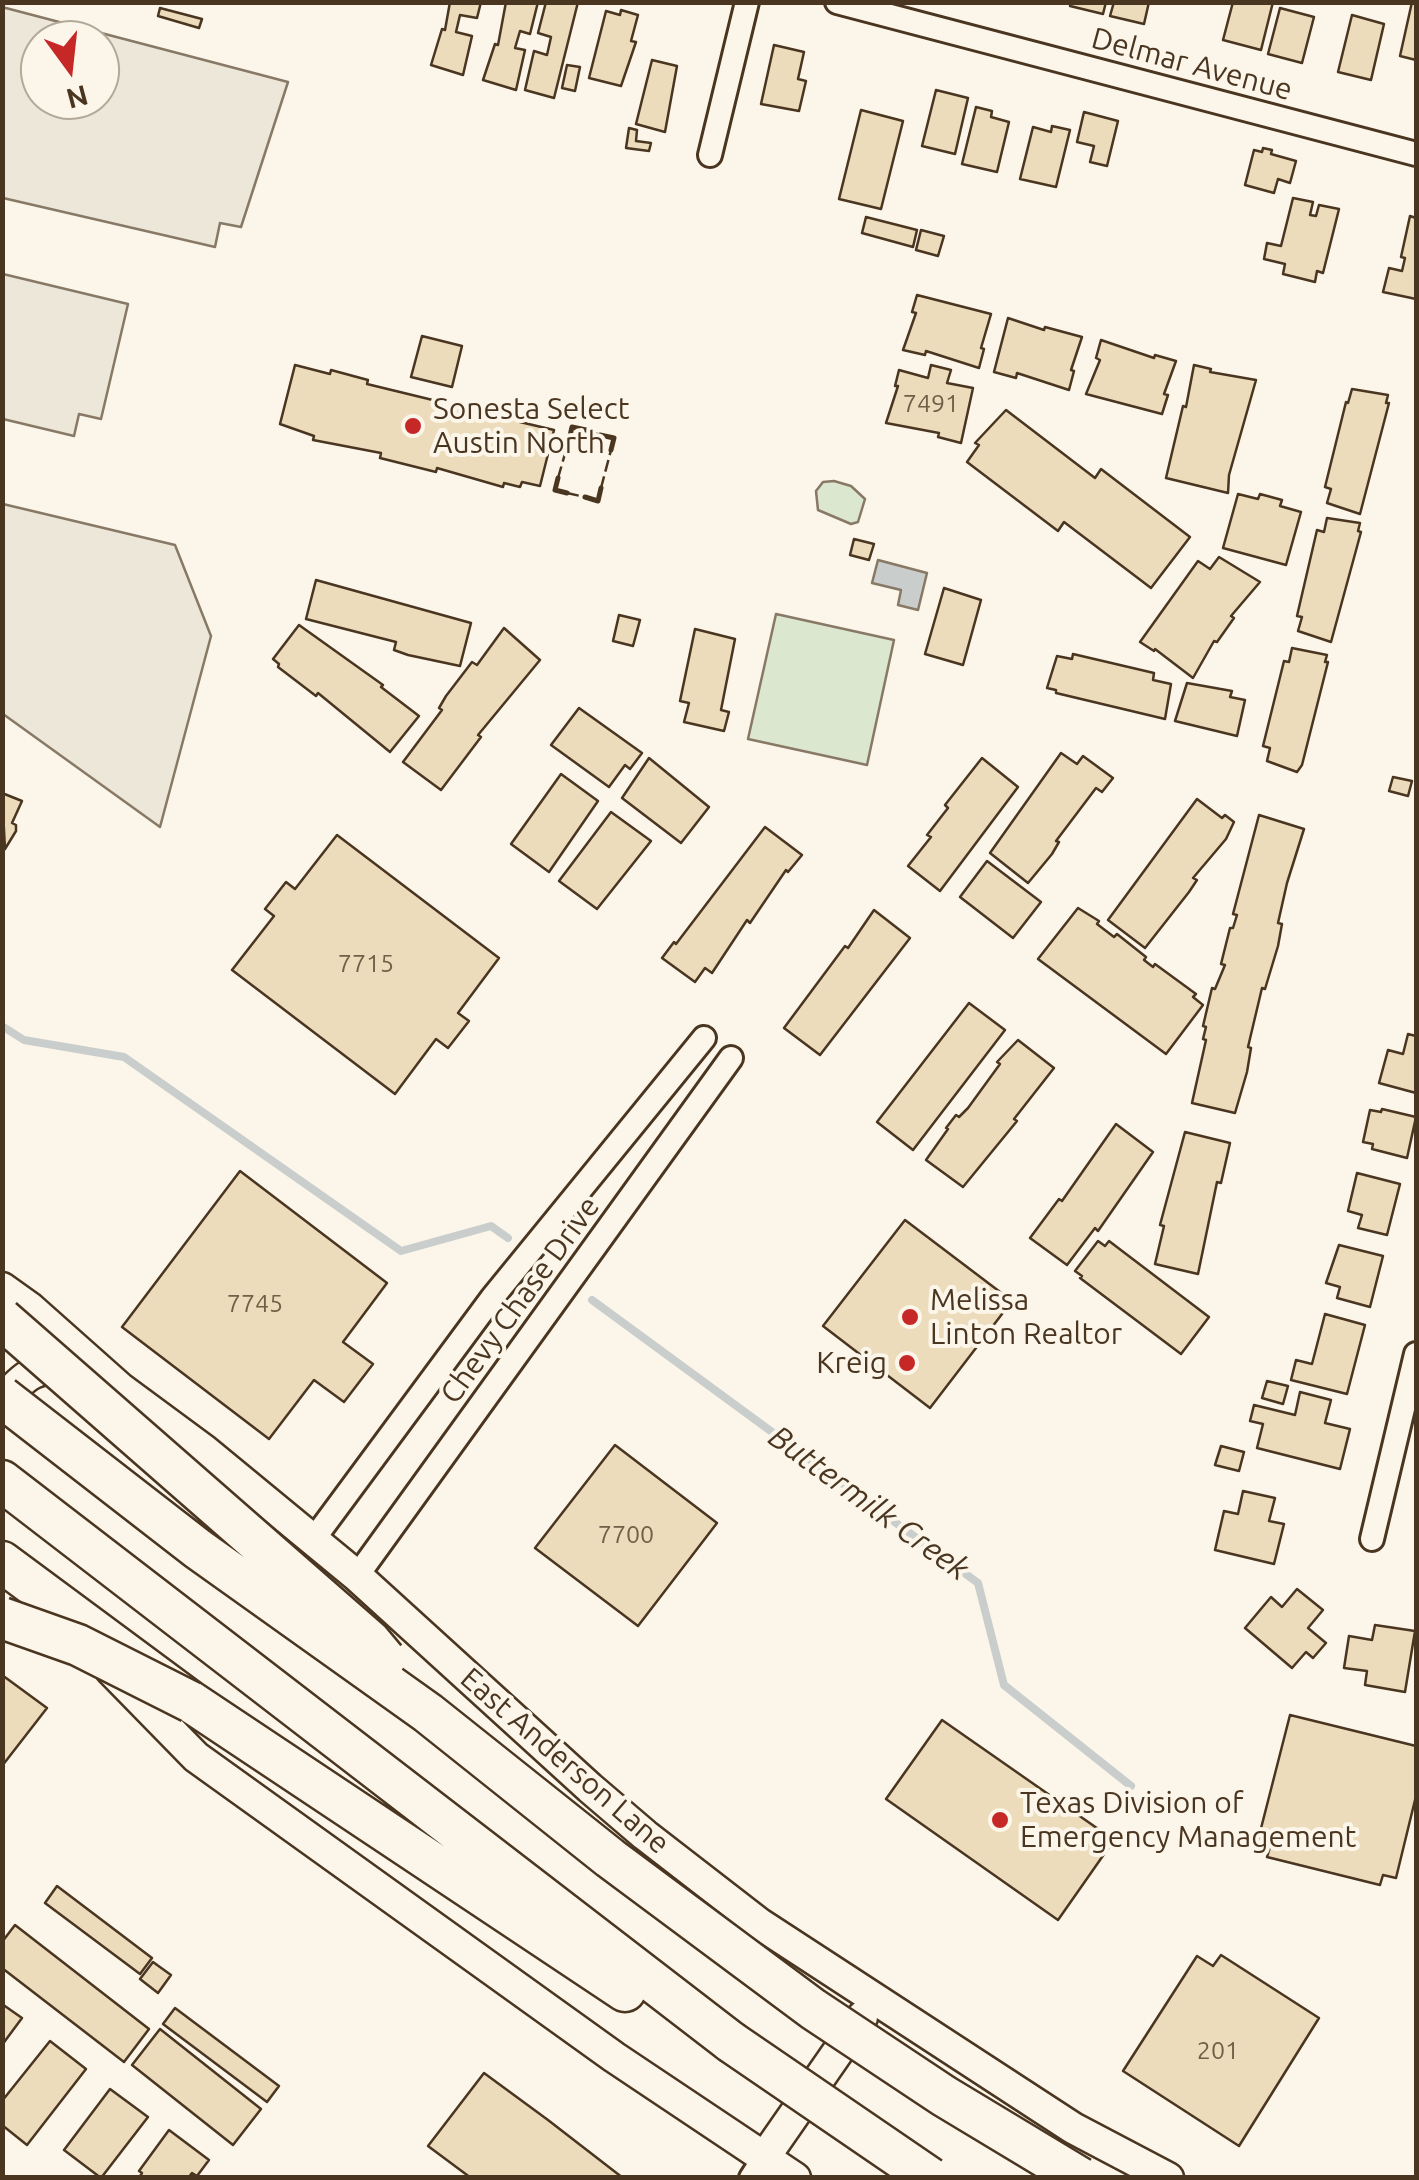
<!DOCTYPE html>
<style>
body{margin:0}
#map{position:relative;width:1419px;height:2180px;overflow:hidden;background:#fbf6e9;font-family:Ubuntu,sans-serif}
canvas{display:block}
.frame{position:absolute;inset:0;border:5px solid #4a3520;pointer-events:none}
.north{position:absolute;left:20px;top:20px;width:100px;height:100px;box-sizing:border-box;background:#fbf6e9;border:2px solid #b4a999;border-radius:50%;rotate:165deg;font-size:28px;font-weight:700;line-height:40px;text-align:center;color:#4a3520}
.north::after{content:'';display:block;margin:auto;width:35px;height:45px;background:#c62828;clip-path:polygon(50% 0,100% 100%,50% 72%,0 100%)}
</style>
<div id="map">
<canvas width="1419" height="2180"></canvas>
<div class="frame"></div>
<div class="north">N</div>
</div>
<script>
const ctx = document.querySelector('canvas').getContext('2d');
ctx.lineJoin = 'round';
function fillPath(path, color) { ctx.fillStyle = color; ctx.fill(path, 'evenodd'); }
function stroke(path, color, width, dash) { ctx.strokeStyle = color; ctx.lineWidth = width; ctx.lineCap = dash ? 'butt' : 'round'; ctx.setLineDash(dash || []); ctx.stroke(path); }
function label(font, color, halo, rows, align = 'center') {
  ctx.font = font + ' Ubuntu,sans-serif'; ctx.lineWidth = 8; ctx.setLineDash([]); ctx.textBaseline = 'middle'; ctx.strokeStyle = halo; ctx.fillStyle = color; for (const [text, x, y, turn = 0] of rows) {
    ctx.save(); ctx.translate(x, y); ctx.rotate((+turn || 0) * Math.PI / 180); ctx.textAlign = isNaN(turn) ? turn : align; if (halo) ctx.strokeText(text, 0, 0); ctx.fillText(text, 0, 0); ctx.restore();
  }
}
const green = new Path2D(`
 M834,481L851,486L865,499L858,522L851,524L818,510L816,491L823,482Z
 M776,614L894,640L867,765L748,739Z`);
fillPath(green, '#dce7d0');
stroke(green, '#887966', 2.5);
const parking = new Path2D(`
 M2,7L288,82L241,227L220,223L215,247L3,198ZM40,40H100V100H40Z
 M3,274L128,304L101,419L79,414L74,436L3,419Z
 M3,504L175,545L211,636L160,827L3,714Z`);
fillPath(parking, '#ede7d9');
stroke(parking, '#887966', 2.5);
const water = new Path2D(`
 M878,560L927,573L918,610L898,605L901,590L872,583Z`);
fillPath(water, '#c9cecd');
stroke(water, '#887966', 2.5);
stroke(new Path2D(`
 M2,1026L24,1040L124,1057L401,1251L491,1226L508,1238
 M592,1300L978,1583L1004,1685L1131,1786`), '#c9cecd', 8);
const building = new Path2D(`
 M450,2H481L477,18L460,15L456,32L472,36L463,75L431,65L442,29L445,30Z
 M506,2H538L530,34L520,31L515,48L525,50L516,90L483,80L495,44L498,45Z
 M546,2H578L554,98L525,90L534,51L547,55L551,37L538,33Z
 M1071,2H1106L1103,14L1070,6Z
 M1114,2H1149L1144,24L1110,16Z
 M1233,2H1273L1261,50L1223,40Z
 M1412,2H1416V60L1400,56Z
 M160,8L202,19L199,28L158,16Z
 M1280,8L1314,17L1302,63L1268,54Z
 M621,10L638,15L631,41L636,42L621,86L589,78L606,11L620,15Z
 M1352,15L1384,24L1371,80L1338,72Z
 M774,45L804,52L798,79L806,81L799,111L761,104Z
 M652,60L677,66L665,132L636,124Z
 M567,65L580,67L575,91L562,88Z
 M936,90L968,98L955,154L922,146Z
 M976,107L992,111L991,117L1009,122L997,172L962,164Z
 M861,110L903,121L881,209L839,199Z
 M1084,112L1118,121L1107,166L1090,162L1094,146L1077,142Z
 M1052,126L1070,130L1056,187L1020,179L1033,127L1051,132Z
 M629,128L637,130L636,141L651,143L649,151L626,148Z
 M1263,148L1272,150L1271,154L1296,161L1290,183L1278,179L1274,193L1245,185L1254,150L1262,152Z
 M1293,198L1313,202L1310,215L1316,216L1319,205L1339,209L1323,273L1317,271L1315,282L1283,274L1285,264L1264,259L1267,243L1281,246Z
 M1410,216L1416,218V299L1383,292L1389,268L1402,271L1405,258L1401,257Z
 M866,217L917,230L913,247L862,233Z
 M921,230L944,236L938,256L916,250Z
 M917,295L991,314L981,348L984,349L979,368L926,351L925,355L903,350L916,313L912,312Z
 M1008,318L1044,330L1045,327L1082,337L1071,370L1074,371L1069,390L1017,373L1016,378L994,372Z
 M422,336L462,346L452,387L411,377Z
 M1101,340L1154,358L1155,355L1176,361L1164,394L1168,395L1162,414L1086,394L1100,360L1096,358Z
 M295,365L330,374L331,370L368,380L367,384L482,412L483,409L521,418L520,422L554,430L540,486L522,482L520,487L504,483L503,487L437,468L436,472L380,458L381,453L313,440L314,436L280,424Z
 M931,365L951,370L947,383L973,388L961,443L938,437L939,433L886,423L898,386H895L899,370L928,378Z
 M1194,365L1211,369L1210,372L1256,380L1229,475L1228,493L1166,478L1183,406L1186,407Z
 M1352,389L1388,395L1386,403H1389L1360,514L1327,503L1331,489L1325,487L1346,402L1348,403Z
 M1006,410L1095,478L1101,469L1190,537L1151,588L1064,522L1058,531L967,462L979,445L975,443Z
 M1238,494L1258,499L1260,494L1282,500L1280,506L1301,512L1286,565L1223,548Z
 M1327,518L1360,523L1358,531L1361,532L1331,642L1298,631L1302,617L1297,616L1317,530L1324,532Z
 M854,539L874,544L869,560L850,555Z
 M1219,557L1260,582L1231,616L1234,618L1217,642L1214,641L1193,678L1155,649L1154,651L1140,642L1198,561L1210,569Z
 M316,580L471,623L460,666L408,655L394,650L396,642L306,619Z
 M944,588L981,600L963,665L925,654Z
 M619,615L640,620L633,646L613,641Z
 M299,625L383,685L381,687L419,716L390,752L318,693L316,696L278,667L279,664L273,659Z
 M504,628L540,660L478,735L481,737L441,790L403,762L442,710L439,708L446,696L472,662L477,665Z
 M695,629L735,639L721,710L729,712L724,731L684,722L689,703L680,701Z
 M1292,648L1327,655L1325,662H1328L1302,765L1297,772L1267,761L1270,748L1263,746L1284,661L1289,662Z
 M1073,654L1154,673L1153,680L1171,684L1165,719L1056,693V690L1047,688L1057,656L1072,659Z
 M1187,683L1232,691L1230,697L1245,700L1237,736L1175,721Z
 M579,708L642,753L630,769L625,765L609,787L551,745Z
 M1061,753L1077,764L1083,756L1113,778L1102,792L1096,788L1056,841L1059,842L1052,854L1028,883L990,853Z
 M649,758L709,807L681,843L622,798Z
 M982,758L1018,787L940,891L908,866L931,837L927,835L948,808L945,805Z
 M561,774L598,801L549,872L511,844Z
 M1393,777L1412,781L1408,796L1389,791Z
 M2,793L22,801L12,823L16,825V831L5,849Z
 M1197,799L1222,818L1225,815L1234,822L1226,839L1193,878L1197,880L1189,892L1145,948L1108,920Z
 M611,812L651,841L597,909L559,881Z
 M1259,815L1304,829L1287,883L1278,923L1282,924L1278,946L1265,989L1262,988L1248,1047L1251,1048L1247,1072L1235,1113L1192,1103L1206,1040L1203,1039L1206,1027L1203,1026L1212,988L1215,989L1225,965L1221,964L1230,928H1233L1237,915L1233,914Z
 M765,827L802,855L788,872L786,870L750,923L747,920L712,973L705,968L695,982L662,958L674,942L676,944Z
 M337,835L499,958L458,1013L469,1021L448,1048L436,1039L395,1094L232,970L274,916L265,909L286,882L295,889Z
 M987,861L1041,902L1013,938L960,897Z
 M1078,908L1099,921L1097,924L1114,937L1117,934L1146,957L1144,960L1153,967L1155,964L1196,994L1193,997L1203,1005L1166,1054L1038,959Z
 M874,910L910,938L820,1055L784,1028L845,946L848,948Z
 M969,1003L1005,1030L913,1150L877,1122Z
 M1408,1034L1416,1036V1093L1379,1083L1388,1050L1403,1054Z
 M1018,1040L1054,1068L1014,1119L1017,1121L963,1187L926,1160L948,1129L946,1128L956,1115L959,1117L968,1108L1000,1064L997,1062Z
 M1382,1109L1416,1117L1407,1158L1372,1149L1373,1144L1363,1142L1370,1110L1381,1112Z
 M1116,1124L1153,1152L1098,1231L1095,1228L1067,1265L1030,1238L1059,1199L1062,1201Z
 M1185,1132L1230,1143L1221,1183L1217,1182L1198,1274L1155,1264L1164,1226L1160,1225Z
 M240,1171L387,1283L343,1342L373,1364L344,1402L314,1380L269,1439L122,1327Z
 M1357,1173L1400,1184L1387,1235L1358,1228L1362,1215L1348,1211Z
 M905,1220L1012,1301L930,1408L823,1326Z
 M1098,1241L1105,1246L1109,1241L1209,1317L1181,1354L1080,1278L1082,1276L1075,1271Z
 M1339,1245L1383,1256L1370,1307L1337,1298L1340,1287L1326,1283Z
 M1325,1314L1365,1325L1347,1394L1291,1380L1296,1360L1312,1364Z
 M1267,1381L1288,1386L1283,1404L1262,1398Z
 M1300,1392L1331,1400L1325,1423L1350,1429L1340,1469L1257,1448L1263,1424L1250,1421L1254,1405L1295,1415Z
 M615,1445L717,1523L638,1626L535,1548Z
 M1221,1446L1244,1452L1239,1471L1215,1465Z
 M1243,1491L1275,1498L1269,1521L1284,1524L1274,1564L1215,1550L1224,1511L1238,1514Z
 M1297,1589L1323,1610L1308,1628L1326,1643L1313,1658L1306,1652L1292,1668L1245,1628L1271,1597L1282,1607Z
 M1375,1625L1415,1631L1405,1692L1365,1685L1367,1671L1344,1668L1349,1636L1372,1640Z
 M2,1675L47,1708L2,1766Z
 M1290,1715L1416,1746V1796L1396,1878L1383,1875L1380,1885L1267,1857L1270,1847L1257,1844Z
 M942,1720L1114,1840L1058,1920L886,1799Z
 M57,1886L152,1958L140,1974L45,1903Z
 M15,1925L149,2029L124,2062L2,1968V1942Z
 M1221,1955L1319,2018L1239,2146L1123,2071L1197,1956L1213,1966Z
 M153,1962L171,1975L158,1993L140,1979Z
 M2,2004L22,2018L2,2045Z
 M175,2008L279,2086L267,2102L163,2024Z
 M160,2029L261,2109L233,2145L132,2065Z
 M50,2041L86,2069L27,2145L2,2125V2101Z
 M484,2073L548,2120L623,2178H471L428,2146Z
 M110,2089L148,2117L101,2178L64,2150Z
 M169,2130L209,2160L197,2176L192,2173L188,2178H139L142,2173L139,2171Z`);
fillPath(building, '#ecdcbc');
stroke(building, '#4a3520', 2.5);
const street = new Path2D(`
 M837,2L1416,154
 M710,155L747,2
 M1372,1539L1416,1354
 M313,1540L492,1298L704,1038
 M357,1576L731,1058
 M751,2178L764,2158`);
const secondary = new Path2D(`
 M2,1288L30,1308L120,1388L204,1450L357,1576L590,1788L645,1835L760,1924L1073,2128L1168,2178
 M2,1401C26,1374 35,1366 71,1368
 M111,1670L196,1757L614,2057L795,2178
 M764,2158L862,2017`);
const highway = new Path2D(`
 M2,1481L731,2042
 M2,1562L191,1702L625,1991`);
stroke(street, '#4a3520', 28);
stroke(secondary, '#4a3520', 35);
stroke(highway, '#4a3520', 45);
stroke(street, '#fbf6e9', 22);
stroke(secondary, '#fbf6e9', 30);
stroke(highway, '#fbf6e9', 40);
const highwayBridge = new Path2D(`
 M2,1319L370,1641L385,1659
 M2,1397L198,1549L428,1713L610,1858L813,2009L944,2096L1080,2178
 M2,1618L78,1645L191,1702
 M731,2042L930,2178`);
stroke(highwayBridge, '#4a3520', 45, []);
stroke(highwayBridge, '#fbf6e9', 40);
stroke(new Path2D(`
 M586,430L600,435
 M558,478L569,440
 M601,488L611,450
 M567,493L585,497`), '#4a3520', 2.5, [12, 5]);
stroke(new Path2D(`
 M600,435L614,438L611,450
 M569,440L572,427L586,430
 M558,478L555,490L567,493
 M585,497L598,501L601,488`), '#4a3520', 5);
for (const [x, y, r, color] of [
 [413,426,10,"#c62828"],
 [910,1317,10,"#c62828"],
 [907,1363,10,"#c62828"],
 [1000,1820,10,"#c62828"]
]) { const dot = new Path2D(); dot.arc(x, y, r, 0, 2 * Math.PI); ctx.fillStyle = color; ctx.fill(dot); stroke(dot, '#fbf6e9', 4); }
label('25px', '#725f47', null, [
 ["7491",931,404],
 ["7715",366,964],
 ["7745",255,1304],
 ["7700",626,1535],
 ["201",1218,2051]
]);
label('30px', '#4a3520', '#fbf6e9', [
 ["Delmar Avenue",1192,64,15],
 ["Chevy Chase Drive",520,1300,-54],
 ["East Anderson Lane",565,1761,41]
]);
label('30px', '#4a3520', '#fbf6e9', [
 ["Sonesta Select",433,409],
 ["Austin North",433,443],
 ["Melissa",930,1300],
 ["Linton Realtor",930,1334],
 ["Kreig",887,1363,"right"],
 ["Texas Division of",1020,1803],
 ["Emergency Management",1020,1837]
], 'left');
label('italic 32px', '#4a3520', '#fbf6e9', [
 ["Buttermilk Creek",869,1503,36]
]);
</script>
